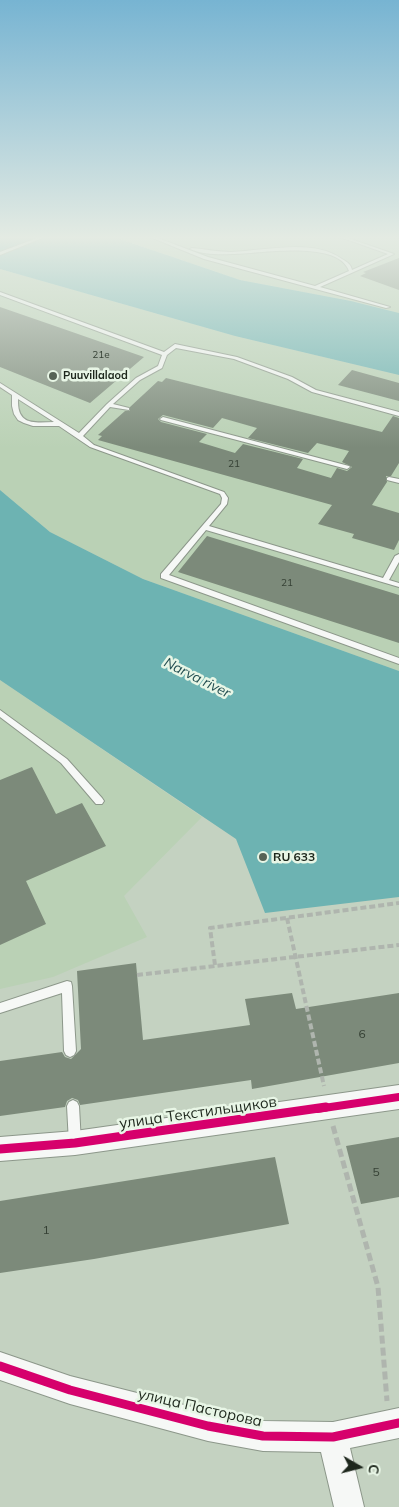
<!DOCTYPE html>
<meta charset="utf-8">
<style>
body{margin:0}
#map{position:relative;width:399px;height:1507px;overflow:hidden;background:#c4d2c1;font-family:Mulish,sans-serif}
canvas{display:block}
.north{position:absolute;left:334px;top:1442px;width:50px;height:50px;-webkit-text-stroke:4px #e8f6e6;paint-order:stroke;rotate:98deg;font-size:14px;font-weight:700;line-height:20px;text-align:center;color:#1d271c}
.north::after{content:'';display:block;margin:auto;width:18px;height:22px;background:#1d271c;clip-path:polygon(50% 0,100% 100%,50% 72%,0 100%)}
</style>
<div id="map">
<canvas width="399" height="1507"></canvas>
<div class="north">С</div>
</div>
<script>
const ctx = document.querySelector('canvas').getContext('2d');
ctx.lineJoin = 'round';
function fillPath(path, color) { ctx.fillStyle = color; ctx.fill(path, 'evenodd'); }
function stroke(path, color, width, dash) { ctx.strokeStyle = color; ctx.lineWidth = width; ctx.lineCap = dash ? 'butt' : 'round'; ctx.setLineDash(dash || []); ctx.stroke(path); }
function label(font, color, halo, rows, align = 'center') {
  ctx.font = font + ' Mulish,sans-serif'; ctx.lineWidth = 5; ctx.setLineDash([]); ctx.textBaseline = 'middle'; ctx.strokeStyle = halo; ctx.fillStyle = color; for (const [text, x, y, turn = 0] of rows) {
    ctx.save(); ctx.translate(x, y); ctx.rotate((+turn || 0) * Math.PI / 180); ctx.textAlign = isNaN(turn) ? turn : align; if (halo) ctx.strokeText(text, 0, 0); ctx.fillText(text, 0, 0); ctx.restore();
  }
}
fillPath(new Path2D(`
 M114,237H399V313L351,301L240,280Z
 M0,269L235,336L399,375V671L143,579L50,532L0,490Z
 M0,680L202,817L124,896L147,937L53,977L0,989Z`), '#bad1b5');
fillPath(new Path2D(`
 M0,237H114L240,280L351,301L399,313V375L235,336L0,269Z
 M0,490L50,532L143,579L399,671V897L265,913L236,839L0,680Z`), '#6db3b2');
fillPath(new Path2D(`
 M399,258V290L360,276L366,273L363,272Z
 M0,307L55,326L144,357L90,403L0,367Z
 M352,370L399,383V401L338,385Z
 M166,378L382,432L393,416L399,418V463L391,476H386L387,482L372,505L399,513V540L394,550L352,538L354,534L318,524L332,505L98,440L102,436L98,435L125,411H130V407L158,381L162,382ZM163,415L213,428L222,418L257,428L248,438L308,453L317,443L349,451L342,462L352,467L347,471L337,468L331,478L297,468L303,459L243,444L235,453L199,442L207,434L161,422L158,419Z
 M207,536L399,595V643L178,572Z
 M32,767L56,814L82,803L106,846L26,881L46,924L0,945V780Z
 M136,963L143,1040L250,1025L245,999L292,993L296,1009L399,993V1063L252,1089L251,1080L80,1105L78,1100L72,1098L67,1101L65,1107L0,1116V1061L62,1052L65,1057L71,1059L81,1049L77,971Z
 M399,1137V1197L361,1204L346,1146Z
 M275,1157L289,1224L94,1259L0,1273V1201Z`), '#7c8a7a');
const lane = new Path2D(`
 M40,237H45L0,255V252Z
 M150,237H155L208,257L315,286L349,271C338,239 258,254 232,254C219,255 201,254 190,249L192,248C205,249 218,252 231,252C264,251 313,238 342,259C347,262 351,264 352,270L388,254L340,237H345L394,254L320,287L390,307L386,308L204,259Z
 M0,292L164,352L175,344L237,357L292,377L316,390L399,412V416L312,392L288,379L234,359L176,348L167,355L162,368L140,380L113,404L129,408V410L110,407L83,436L94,445L224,492L228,498L227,504L209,526L383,578L395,556L399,554V562L389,580L399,583V587L206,530L169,575L399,658V664L161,578V574L221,504L222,498L220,494L90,447L59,426H33L24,423L18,420L14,414L12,406V395L0,387V383L79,433L107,404L136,378L158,366L162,355L0,295ZM18,399L54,422C33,423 17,425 18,399Z
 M163,417L349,466L350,467L347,469L161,420L160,419Z
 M389,477L399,479V483L387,480V478Z
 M0,710L67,759L102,798L104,801L102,804H96L61,763L0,717Z
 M67,981L71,982L72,986L76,1051L74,1055L70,1057L66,1055L64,1051L62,993L0,1013V1003Z
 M73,1100L77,1102L79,1106L81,1143L79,1147L75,1149L71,1147L69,1143L67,1106L69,1102Z`);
const street = new Path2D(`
 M399,1085V1109L75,1155L0,1161V1137L75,1131Z
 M0,1352L70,1376L208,1411L263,1421L333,1422L399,1408V1438L350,1448L364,1507H334L321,1452L263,1451L208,1441L70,1404L0,1380Z`);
stroke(lane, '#8c978a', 2);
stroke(street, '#8c978a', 2);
stroke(new Path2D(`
 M287,918L324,1086
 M215,965L210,928L399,903
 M137,975L399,945`), '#afb5ae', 4, [6, 3]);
stroke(new Path2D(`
 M333,1126L378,1287L387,1401`), '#afb5ae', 5, [8, 4]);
fillPath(lane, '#f6f8f6');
fillPath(street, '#f6f8f6');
stroke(new Path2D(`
 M317,1109L399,1097`), '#d6006c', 8);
stroke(new Path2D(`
 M0,1149L75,1143L326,1107
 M0,1366L70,1390L208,1426L263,1436L333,1437L399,1423`), '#d6006c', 9);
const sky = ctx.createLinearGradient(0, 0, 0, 448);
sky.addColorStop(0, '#77b4d2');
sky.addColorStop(0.53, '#e4ebe3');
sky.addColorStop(1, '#e4ebe300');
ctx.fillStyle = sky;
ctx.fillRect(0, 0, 399, 448);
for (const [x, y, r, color] of [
 [53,376,5,"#576356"],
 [263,857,5,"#576356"]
]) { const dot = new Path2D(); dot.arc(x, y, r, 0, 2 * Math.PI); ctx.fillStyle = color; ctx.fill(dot); stroke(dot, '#e8f6e6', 2); }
label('10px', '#354034', null, [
 ["21e",101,355],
 ["21",234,464],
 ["21",287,583]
]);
label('bold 11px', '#1d271c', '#e8f6e6', [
 ["Puuvillalaod",63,376]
], 'left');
label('bold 12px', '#1d271c', '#e8f6e6', [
 ["RU 633",273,857]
], 'left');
label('12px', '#354034', null, [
 ["6",362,1034],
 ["5",376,1172],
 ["1",46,1230]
]);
label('italic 14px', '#244f52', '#e8f6e6', [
 ["Narva river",197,678,27]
]);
label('15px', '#1d271c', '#e8f6e6', [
 ["улица Текстильщиков",198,1113,-8],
 ["улица Пасторова",200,1408,13]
]);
</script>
